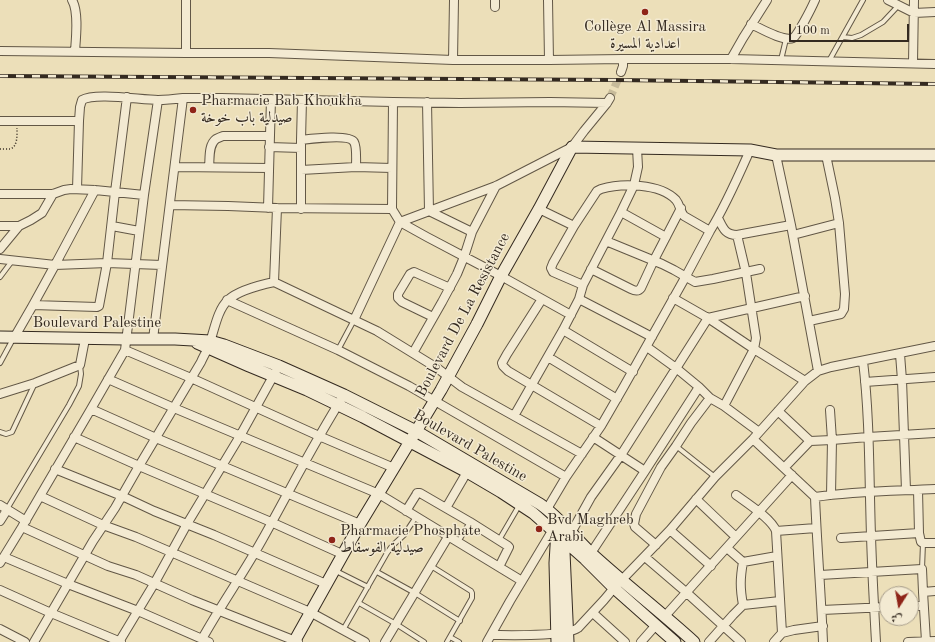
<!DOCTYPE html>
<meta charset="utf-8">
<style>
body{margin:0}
#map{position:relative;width:935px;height:642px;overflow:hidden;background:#ecdfb9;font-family:"Old Standard TT",Amiri,serif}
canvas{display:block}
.north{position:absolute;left:879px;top:586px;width:40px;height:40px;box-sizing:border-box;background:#f3ead2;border:1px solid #a79d8b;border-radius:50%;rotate:191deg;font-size:11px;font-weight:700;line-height:16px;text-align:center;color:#342a20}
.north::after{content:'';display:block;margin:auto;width:14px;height:18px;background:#8f2418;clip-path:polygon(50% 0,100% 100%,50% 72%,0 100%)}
.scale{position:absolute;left:789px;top:24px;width:120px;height:18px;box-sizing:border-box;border:2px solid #342a20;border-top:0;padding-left:5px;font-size:12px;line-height:14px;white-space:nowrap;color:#342a20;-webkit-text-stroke:3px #f3ead2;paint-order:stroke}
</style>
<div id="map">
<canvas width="935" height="642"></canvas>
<div class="north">ش</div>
<div class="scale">100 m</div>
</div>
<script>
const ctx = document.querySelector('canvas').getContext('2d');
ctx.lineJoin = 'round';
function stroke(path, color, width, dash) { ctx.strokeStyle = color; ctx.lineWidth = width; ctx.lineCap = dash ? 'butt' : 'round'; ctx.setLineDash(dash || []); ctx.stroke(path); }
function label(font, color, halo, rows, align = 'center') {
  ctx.font = font + ' "Old Standard TT",Amiri,serif'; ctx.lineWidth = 3; ctx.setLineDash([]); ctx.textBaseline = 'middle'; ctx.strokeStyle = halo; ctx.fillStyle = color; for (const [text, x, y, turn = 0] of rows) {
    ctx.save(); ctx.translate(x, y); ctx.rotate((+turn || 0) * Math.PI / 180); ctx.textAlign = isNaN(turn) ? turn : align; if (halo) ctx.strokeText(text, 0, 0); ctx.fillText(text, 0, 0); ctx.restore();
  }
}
stroke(new Path2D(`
 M610,98L621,72`), '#c7bb9a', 8, [8, 4]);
const lane = new Path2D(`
 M843,37L852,38L861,35L883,22L898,6
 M781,60L786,39
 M829,61L863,0
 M0,277L12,261
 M338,350L354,320
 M0,363L13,339
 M0,432L6,434L12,432L35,383
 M676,446L715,477
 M7,509L69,405L79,386L81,374L80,365
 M499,540L520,504
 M458,542L470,522
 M431,566L471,591L472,593V598L447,642
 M922,569L923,543
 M334,570L368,587
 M377,572L415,593L460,621
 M359,603L396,624L424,642
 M343,630L387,553L392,546L404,535L416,517
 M450,637L459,642`);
const street = new Path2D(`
 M72,0C79,11 76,38 75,51
 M548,0L549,60
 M888,0L914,13L935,12
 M495,7V0
 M751,24C760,28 783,42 793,38C798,35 812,7 815,0
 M0,51L186,53H269L453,60H549L623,59H731L935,64
 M186,53V0
 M731,59L743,38L767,0
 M453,60L454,0
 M913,63L914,0
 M621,72L623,66V59
 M393,102L392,209L400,222L427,237L501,276L571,315
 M427,102L429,211L472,232
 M0,121H79
 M301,140C310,139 349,134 354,142C357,147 356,161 356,167
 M269,147L301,148
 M776,155L791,225L818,371
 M175,167L269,168
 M209,167C210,159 208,145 216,139C218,138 220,137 223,136H270
 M301,170L356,167L392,168
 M77,189L79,121L80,107L82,100C95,92 141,100 158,100C166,100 175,99 183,98
 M0,194H53L64,190L71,189L95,190L144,195
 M170,205L228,206L277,208L392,209
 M268,208L271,99
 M301,209V140L302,100
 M539,209L574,226
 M621,212L666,237
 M718,218C723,228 725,235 737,235L746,273L756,338L754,349L724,406
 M0,226H19L31,220L42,213L53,194
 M112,226L139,231
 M737,235L791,225
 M793,235L839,223
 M606,241L662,264L674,270L695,282L713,279L760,269
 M0,249L19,226
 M0,259L55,265L95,190
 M591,269L631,289C635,291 638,292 641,288L654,260L681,208
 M274,282L277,208
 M583,285L553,272L551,268L553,263L574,226L597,191L601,189C621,183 660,183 676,200C680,205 680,211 684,216L710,231
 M673,298L708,318L754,349L805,381
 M542,299L507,354L502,363L503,366L508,371L601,426
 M579,299L633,327L652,337
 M227,300L338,350L409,386L566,477
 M33,305L97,307L99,306L107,263L115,192L127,97
 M433,317L402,302L398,298V294L410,274L414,272L450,288
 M354,320L400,222L496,186L572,147L584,131L607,103L610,98
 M809,321L841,314L844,309L845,294L839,223L835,198L826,155
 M563,330L633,372
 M14,338L33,305L55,265L107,263L162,265
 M153,339L183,98H221L393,102L460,103L550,102L607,103
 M647,347L676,368L699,387L710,398L724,406L759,432
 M125,350L191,378L319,436L394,468
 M413,353L442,302L457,274L464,257L472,232L496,186
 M900,354L902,380L906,490
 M548,357L617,399
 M863,361C870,419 869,477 871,535C872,571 874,606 876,642
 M108,379L174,408L379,494L522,581
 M865,382L935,377
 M0,394L35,383L80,365L85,339
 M91,409L156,438L360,524
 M830,410L832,440L831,495
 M778,411L810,441
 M514,416L563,330L579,299L583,285L621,212L634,185L638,167L637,148
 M74,437L139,466L271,522L342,554
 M593,437L645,471
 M753,439L815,497C817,545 821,594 823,642
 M784,468L810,441L832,440L868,437L935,433
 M55,469L122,496L154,511L214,535L326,584
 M918,490L919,533
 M736,495C747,503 772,519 776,531L816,528
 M40,496L103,525L136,537L310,612L365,642
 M815,497C855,491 895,491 935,489
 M696,499L736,537
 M0,505L26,521
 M446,508L467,472
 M547,509L566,477L601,426L623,388L686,276L710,231C726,205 738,177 750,150
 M406,511L416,495L417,493H420L470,522L508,546L509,547L499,567
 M0,521L7,510
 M22,527L108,566L136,575L192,600L298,642
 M670,530L711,566
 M776,531L782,633
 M571,533L591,497L621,455L708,318L805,296
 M841,538L919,533L921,542L923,543H935
 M656,545L635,527L634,524L636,514L661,467L676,446L691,423L710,398
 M727,548L743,562L777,556
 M591,553L645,471L699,387
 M4,557L68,584L138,611L209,642
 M645,557L687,593L741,642
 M743,562C740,579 740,588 743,605
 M0,563L22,527L40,496L91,409L125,350L144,195L158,100
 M820,575L922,569L923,592L926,641
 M0,590L51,613L121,642
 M923,592L935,591
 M911,606H923
 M822,610L887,607
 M593,613L625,642
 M665,616L792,475
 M0,629L25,642
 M491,635C509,635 565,637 578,628L604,600L614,588L670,530L715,477L753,439L805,381L818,371L831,367L935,346
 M202,639C221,605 243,574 262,540C289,492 314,442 344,395
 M34,642L93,541L115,508L139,466L201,362C203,357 207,351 209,345C214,332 217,310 228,300C239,290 260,285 274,282L377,331L437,368L462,387L582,454
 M119,642L154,584L187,524L240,436L276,371
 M385,642L448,537
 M487,642L510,601L552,531
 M641,642L656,625
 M709,642L733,615L743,605L780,601
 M774,642L782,633L794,630L823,626
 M908,642L935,641`);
const secondary = new Path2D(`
 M0,337L126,339H175L210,341L224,345L279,366L344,395L416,431L540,504C560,518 575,538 593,555C626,585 661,612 694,642
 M197,343L249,366L307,390L363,417L467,472L501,492L533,513L585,559L614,588L675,642
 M564,536V552L568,642
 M294,642L360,524L441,390L477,324L501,276L539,209L572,147L750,150L776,155H935
 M557,642L555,563L557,530`);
stroke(lane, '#625746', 6);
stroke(street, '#625746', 10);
stroke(secondary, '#342a20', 13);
stroke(new Path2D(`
 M0,149C3,149 7,149 10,149C18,147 17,134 17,128`), '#342a20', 1.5, [1, 2]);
stroke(lane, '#f3ead2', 4);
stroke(street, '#f3ead2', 8);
stroke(secondary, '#f3ead2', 11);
const rail = new Path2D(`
 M0,76L615,80L935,84`);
stroke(rail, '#342a20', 4);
stroke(rail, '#f3ead2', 2.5, [8]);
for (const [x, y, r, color] of [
 [645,12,4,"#8f2418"],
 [193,110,4,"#8f2418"],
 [539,529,4,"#8f2418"],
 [332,540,4,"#8f2418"]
]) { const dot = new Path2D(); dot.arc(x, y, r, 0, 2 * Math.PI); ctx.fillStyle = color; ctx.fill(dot); stroke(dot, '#f3ead2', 1.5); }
label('15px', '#342a20', '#f3ead2', [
 ["Collège Al Massira",645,27,"center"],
 ["اعدادية المسيرة",645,44,"center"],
 ["Pharmacie Bab Khoukha",201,101],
 ["صيدلية باب خوخة",201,118],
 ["Bvd Maghreb",547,520],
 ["Arabi",547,537],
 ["Pharmacie Phosphate",340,531],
 ["صيدلية الفوسفاط",340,548]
], 'left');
label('15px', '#342a20', '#f3ead2', [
 ["Boulevard De La Resistance",463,315,-62],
 ["Boulevard Palestine",97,323],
 ["Boulevard Palestine",470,446,30]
]);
</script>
